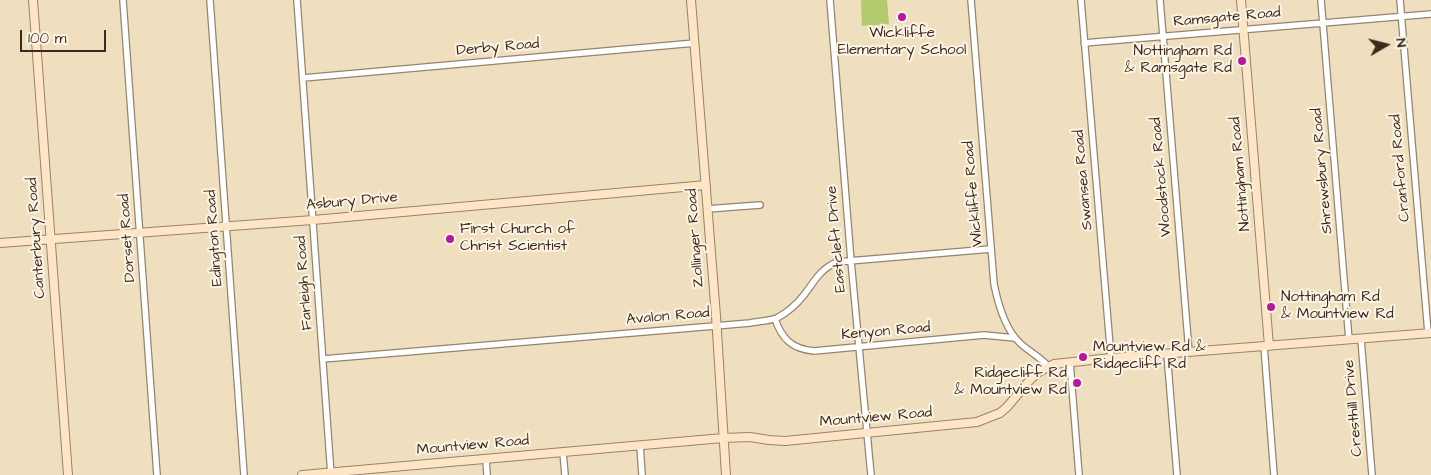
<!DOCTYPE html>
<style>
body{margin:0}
#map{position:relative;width:1431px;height:475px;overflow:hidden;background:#efdfbe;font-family:"Architects Daughter",sans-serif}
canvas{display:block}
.north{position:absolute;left:1361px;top:20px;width:50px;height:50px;-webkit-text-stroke:4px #fcf5e5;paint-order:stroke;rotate:82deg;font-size:14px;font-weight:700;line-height:20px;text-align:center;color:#3b2a1e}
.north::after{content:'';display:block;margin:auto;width:18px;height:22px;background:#3b2a1e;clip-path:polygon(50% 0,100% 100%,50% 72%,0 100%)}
.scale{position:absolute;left:20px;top:30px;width:86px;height:22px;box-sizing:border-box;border:2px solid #3b2a1e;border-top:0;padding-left:6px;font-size:15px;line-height:18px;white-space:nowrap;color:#3b2a1e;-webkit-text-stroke:4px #fcf5e5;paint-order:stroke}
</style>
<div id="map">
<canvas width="1431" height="475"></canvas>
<div class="north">N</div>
<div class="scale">100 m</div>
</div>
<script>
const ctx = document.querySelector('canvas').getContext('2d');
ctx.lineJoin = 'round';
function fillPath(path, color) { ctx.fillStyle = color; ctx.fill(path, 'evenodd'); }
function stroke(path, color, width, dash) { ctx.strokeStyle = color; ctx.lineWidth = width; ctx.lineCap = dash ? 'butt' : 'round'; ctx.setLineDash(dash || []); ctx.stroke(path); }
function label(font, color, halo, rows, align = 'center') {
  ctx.font = font + ' "Architects Daughter",sans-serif'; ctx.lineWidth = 4; ctx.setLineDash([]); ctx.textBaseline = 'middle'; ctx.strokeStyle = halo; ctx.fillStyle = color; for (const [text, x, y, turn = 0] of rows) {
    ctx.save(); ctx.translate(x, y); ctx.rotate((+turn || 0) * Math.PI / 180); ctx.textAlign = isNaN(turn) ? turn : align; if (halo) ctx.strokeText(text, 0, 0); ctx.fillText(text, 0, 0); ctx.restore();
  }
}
fillPath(new Path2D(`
 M861,0H887L889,24L862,26Z`), '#b4ca6f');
const street = new Path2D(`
 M123,0L157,475
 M210,0L244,475
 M297,0L331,475
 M830,0L851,261L871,475
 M971,0L994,284C998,304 1005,330 1021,344C1030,352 1040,357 1048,366
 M1081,0L1111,358
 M1160,0L1189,352
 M1321,0L1349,340
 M1400,0L1428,333
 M1084,43L1431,14
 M303,78L695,43
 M707,209L760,205
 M775,319C782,339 792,349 814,351L984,335L1015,338
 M1361,339L1372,475
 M1264,346L1274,475
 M1167,354L1177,475
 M323,359L750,323C759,321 770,321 777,318C788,312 797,304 804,295C814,282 820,269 837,262L991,249
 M1070,362L1079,475
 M640,445L642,475
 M563,452L565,475
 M486,459L487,475`);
const secondary = new Path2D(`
 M33,0L68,475
 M691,0L716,316L726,475
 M1241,0L1269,346
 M0,243L313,220L706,185
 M302,475L723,438L750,437L769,440L785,441L977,422L1000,413L1007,407L1029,381L1037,373L1054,364L1111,358L1431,333`);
stroke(street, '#95846e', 8);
stroke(secondary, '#95846e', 10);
stroke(street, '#fff', 5.5);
stroke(secondary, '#fee5c5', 8);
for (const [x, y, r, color] of [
 [902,17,5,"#b5179e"],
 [1242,61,5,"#b5179e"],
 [450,239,5,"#b5179e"],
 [1271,307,5,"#b5179e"],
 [1083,357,5,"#b5179e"],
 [1077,383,5,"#b5179e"]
]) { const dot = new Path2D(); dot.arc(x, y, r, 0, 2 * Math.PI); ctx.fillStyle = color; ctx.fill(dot); stroke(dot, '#fcf5e5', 2); }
label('15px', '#3b2a1e', '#fcf5e5', [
 ["Ramsgate Road",1227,18,-5],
 ["Derby Road",498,48,-5],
 ["Cranford Road",1401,168,-95],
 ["Shrewsbury Road",1323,171,-95],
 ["Nottingham Road",1241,174,-95],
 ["Woodstock Road",1162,177,-95],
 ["Swansea Road",1084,180,-95],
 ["Wickliffe Road",974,194,-95],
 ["Asbury Drive",352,202,-5],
 ["Canterbury Road",37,238,-94],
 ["Dorset Road",128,238,-94],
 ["Edington Road",215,238,-94],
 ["Zollinger Road",696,238,-94],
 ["Eastcleft Drive",837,239,-95],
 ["Farleigh Road",305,283,-94],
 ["Avalon Road",668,317,-5],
 ["Kenyon Road",886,332,-5],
 ["Cresthill Drive",1354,408,-95],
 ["Mountview Road",876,418,-5],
 ["Mountview Road",473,446,-5]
]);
label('15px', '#3b2a1e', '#fcf5e5', [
 ["Wickliffe",902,34,"center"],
 ["Elementary School",902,51,"center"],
 ["Nottingham Rd",1232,52,"right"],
 ["& Ramsgate Rd",1232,69,"right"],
 ["First Church of",460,230],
 ["Christ Scientist",460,247],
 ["Nottingham Rd",1281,298],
 ["& Mountview Rd",1281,315],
 ["Mountview Rd &",1093,348],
 ["Ridgecliff Rd",1093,365],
 ["Ridgecliff Rd",1067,374,"right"],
 ["& Mountview Rd",1067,391,"right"]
], 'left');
</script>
